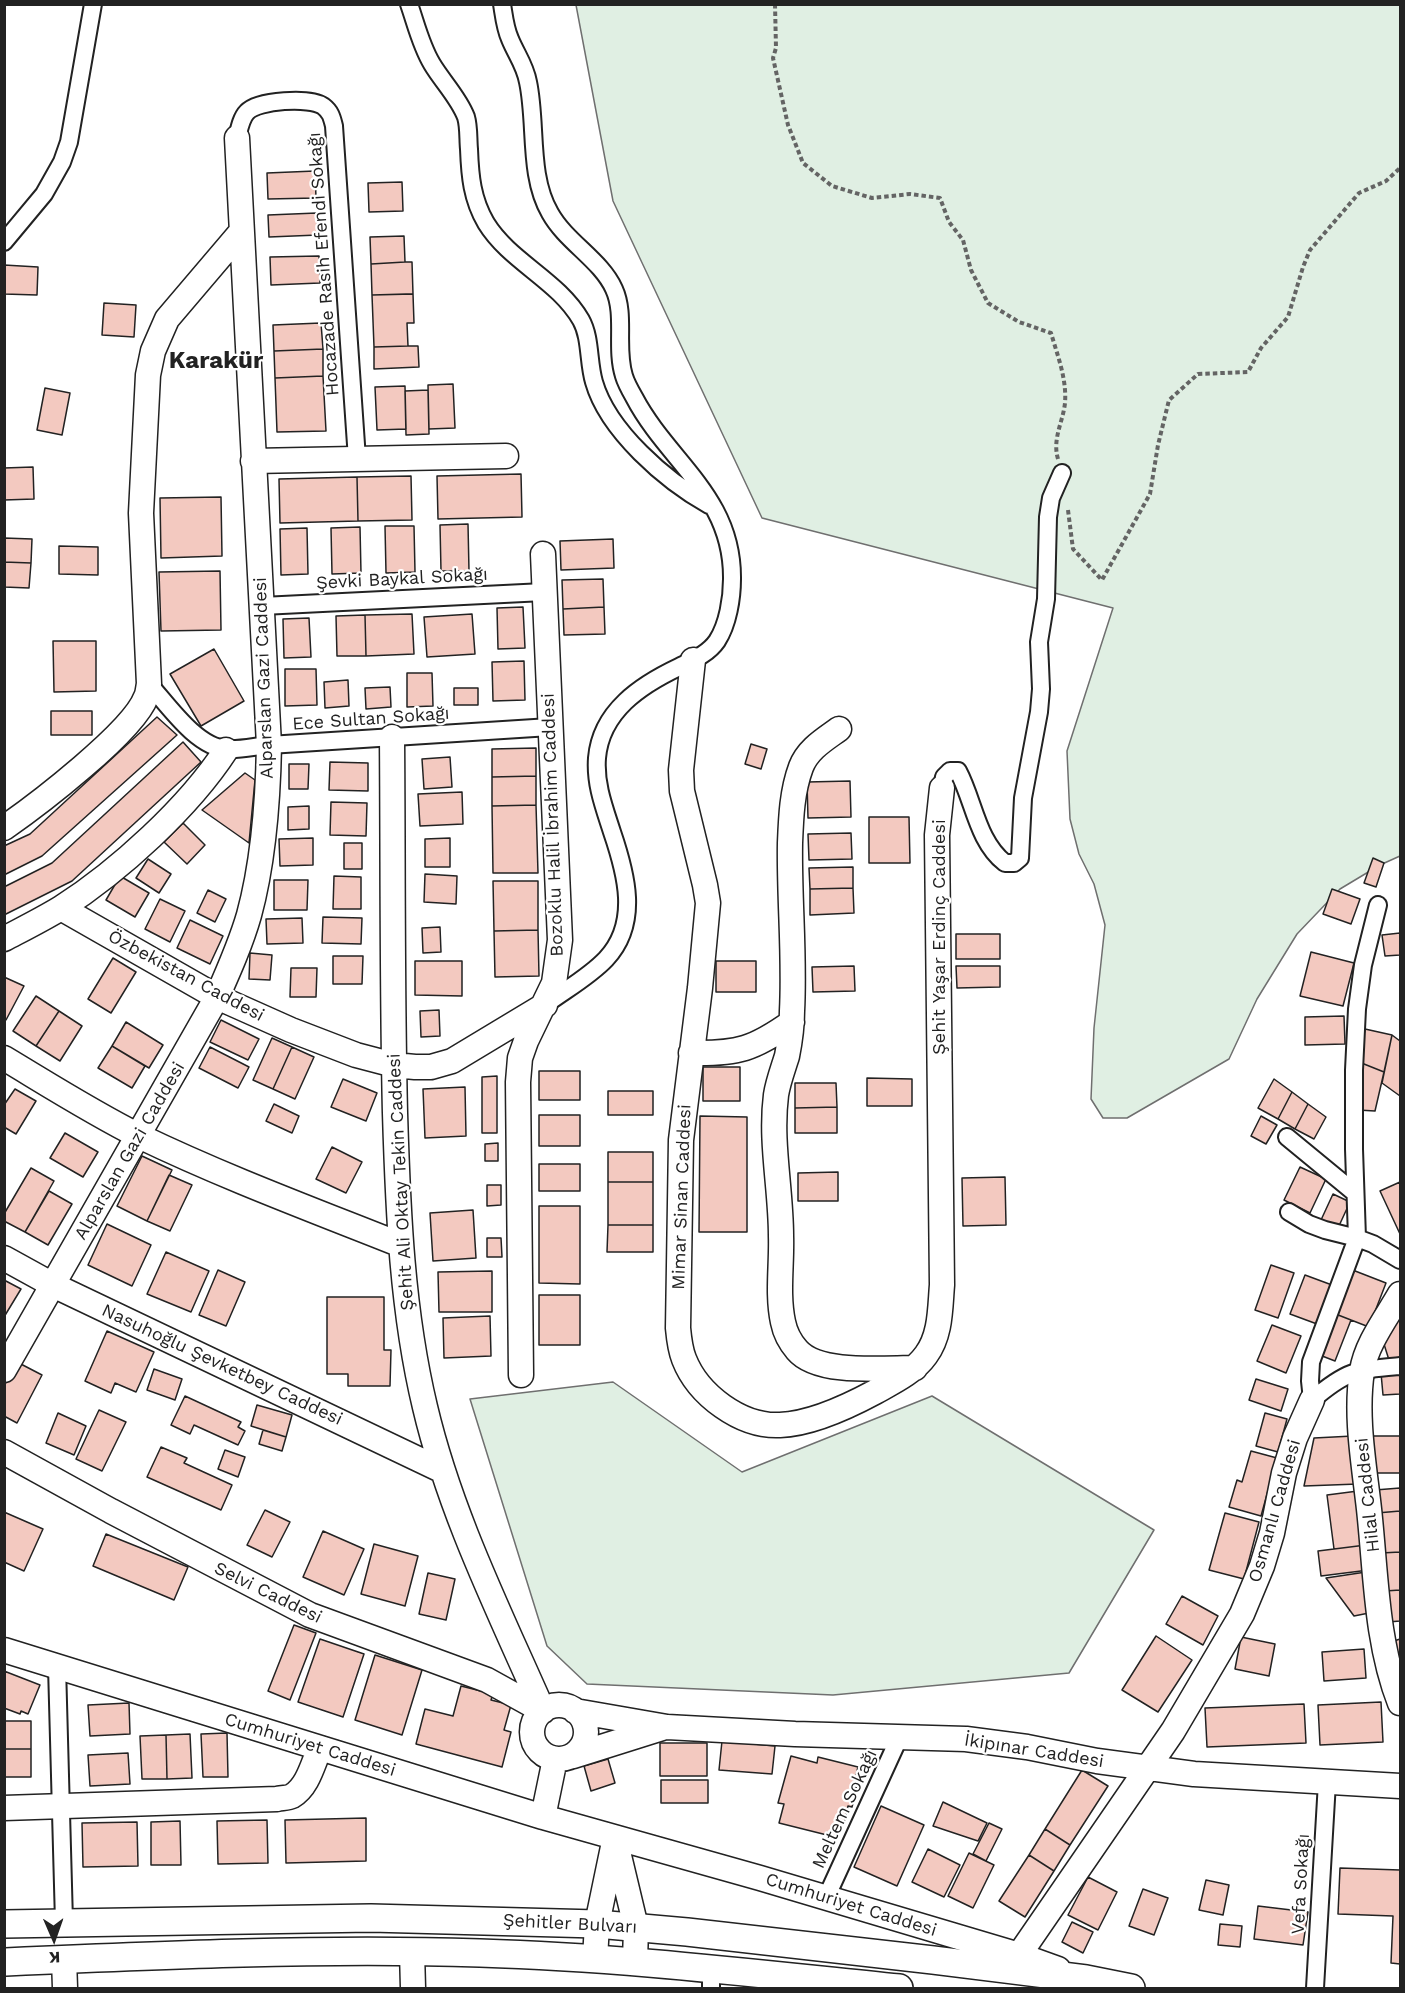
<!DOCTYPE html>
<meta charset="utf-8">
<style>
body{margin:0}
#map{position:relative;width:1405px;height:1993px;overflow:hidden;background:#fff;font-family:"Work Sans",sans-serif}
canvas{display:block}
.frame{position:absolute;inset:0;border:6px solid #222;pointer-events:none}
.north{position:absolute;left:24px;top:1909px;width:60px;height:60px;-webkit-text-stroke:4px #fff;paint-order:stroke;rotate:178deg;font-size:16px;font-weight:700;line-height:24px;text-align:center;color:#222}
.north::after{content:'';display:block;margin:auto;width:21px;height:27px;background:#222;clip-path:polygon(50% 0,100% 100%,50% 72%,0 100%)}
</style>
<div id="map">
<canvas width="1405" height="1993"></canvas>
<div class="frame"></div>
<div class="north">K</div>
</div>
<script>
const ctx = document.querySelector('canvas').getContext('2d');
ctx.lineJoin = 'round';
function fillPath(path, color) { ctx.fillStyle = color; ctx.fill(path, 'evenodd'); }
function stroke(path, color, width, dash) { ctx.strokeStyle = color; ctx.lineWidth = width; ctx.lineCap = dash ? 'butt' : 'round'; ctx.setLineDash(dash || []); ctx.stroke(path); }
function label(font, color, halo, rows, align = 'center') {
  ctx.font = font + ' "Work Sans",sans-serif'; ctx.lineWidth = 4.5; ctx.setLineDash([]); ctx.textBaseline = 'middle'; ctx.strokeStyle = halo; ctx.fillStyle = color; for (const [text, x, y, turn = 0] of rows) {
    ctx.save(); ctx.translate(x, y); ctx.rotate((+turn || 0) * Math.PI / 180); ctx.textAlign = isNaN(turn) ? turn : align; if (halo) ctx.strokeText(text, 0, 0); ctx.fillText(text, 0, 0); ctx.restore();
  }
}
const green = new Path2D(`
 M576,5H1400V856L1380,865L1340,889L1297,934L1257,999L1229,1059L1127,1118H1103L1091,1099L1094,1028L1105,925L1094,884L1079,854L1070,819L1067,751L1113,608L762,518L613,201Z
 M613,1382L742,1472L932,1396L1154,1530L1069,1673L833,1695L587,1684L547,1646L470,1399Z`);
fillPath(green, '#e0efe3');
stroke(green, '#6f6f6f', 1.5);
const building = new Path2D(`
 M315,171L316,198L268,199L267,173Z
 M402,182L403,211L369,212L368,183Z
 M317,213L318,235L269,237L268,215Z
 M404,236L405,262L371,264L370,237Z
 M319,256L320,283L271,285L270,257Z
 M405,262H412L413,294L372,295L371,264Z
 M4,265L38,267L37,295L4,294Z
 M406,294H413L414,323H407L408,346L374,347L372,295Z
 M104,303L136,305L134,337L102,335Z
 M321,323L323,349L274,351L273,325Z
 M408,346H418L419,367L374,369V347Z
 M323,349V376L275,378L274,351Z
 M323,376L326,431L277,432L275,378Z
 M453,384L455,428L429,429L428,385Z
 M405,386L406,429L377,430L375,387Z
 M45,388L70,393L62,435L37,430Z
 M428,390L429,434L406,435L405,391Z
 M33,467L34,499L4,500V468Z
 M521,474L522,517L438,519L437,476Z
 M411,476L412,520L358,521L357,477Z
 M357,477L358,521L280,523L279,479Z
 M221,497L222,556L161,558L160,498Z
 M468,524L469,571H441L440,525Z
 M385,526H414L415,572L386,573Z
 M360,527L361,573L332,574L331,528Z
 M307,528L308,574L281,575L280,529Z
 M4,538L32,539L31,563L4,562Z
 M613,539L614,568L561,570L560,541Z
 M59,546L98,547V575L59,574Z
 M4,562L31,563L29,588L4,587Z
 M220,571L221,630L161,631L159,572Z
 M603,579L604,607L563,609L562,580Z
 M523,607L525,648L498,649L497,608Z
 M604,607L605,634L564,635L563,609Z
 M412,614L414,654L366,656L365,615Z
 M472,614L475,654L427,657L424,617Z
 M365,615L366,656H337L336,616Z
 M309,618L311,657L284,658L283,619Z
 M53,641H96V691L54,692Z
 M214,649L244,701L201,726L170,674Z
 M524,661L525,700L493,701L492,662Z
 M285,669H316L317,705L285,706Z
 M407,673H432L433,706L407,707Z
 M348,680L349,706L325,708L324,682Z
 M390,687L391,707L366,709L365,688Z
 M454,688H478V705H454Z
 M51,711H92V735H51Z
 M157,717L177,735L42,856L4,875V846L30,834Z
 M183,742L201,762L72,881L4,915V887L52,863Z
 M751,744L767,749L761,769L745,764Z
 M536,748V776L492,777V749Z
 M450,757L452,787L424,789L422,759Z
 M330,762L368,763V791L329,790Z
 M289,764H309L308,789H289Z
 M245,773L255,780L249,843L202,810Z
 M536,776V805L492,806V777Z
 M850,781L851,817L808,818L807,782Z
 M462,792L463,824L420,826L418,794Z
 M331,802L367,803L366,836L330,835Z
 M536,805L538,873H493L492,806Z
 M309,806V829L288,830V807Z
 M869,817H909L910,863H869Z
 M183,823L205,845L187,864L164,842Z
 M851,833L852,859L809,860L808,834Z
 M313,838V865L280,866L279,839Z
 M450,838V867H425V839Z
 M344,843H362V869H344Z
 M1373,858L1384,863L1376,887L1364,883Z
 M148,859L171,874L159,893L136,878Z
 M853,867V888L810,889L809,868Z
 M425,874L457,876L456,904L424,902Z
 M120,876L149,893L135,917L106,900Z
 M334,876L361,877V909H333Z
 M274,880H308L307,910H274Z
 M493,881H538V930L494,931Z
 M853,888L854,913L810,915V889Z
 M1332,889L1360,899L1351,924L1323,914Z
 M208,890L226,899L215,922L197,913Z
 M160,899L185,911L170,942L145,929Z
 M323,917L362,918L361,944L322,943Z
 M302,918L303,943L267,944L266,919Z
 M190,920L223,936L210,964L177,948Z
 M440,927L441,952L423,953L422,928Z
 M538,930L539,976L495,977L494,931Z
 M1400,933V955L1385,956L1382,935Z
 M956,934H1000V959H956Z
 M1311,952L1354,963L1343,1006L1300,996Z
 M250,953L272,955L270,980L249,979Z
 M333,956H363L362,984H333Z
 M113,958L136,972L111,1013L88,999Z
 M415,961H462V996L415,995Z
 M716,961H756V992H716Z
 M854,966L855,991L813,992L812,967Z
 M956,966H1000V987L957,988Z
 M291,968H317L316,997H290Z
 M4,977L24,986L6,1020L4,1019Z
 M36,996L59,1011L36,1046L13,1031Z
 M439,1010L440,1036L421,1037L420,1011Z
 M59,1011L82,1026L60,1061L36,1046Z
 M1344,1016L1345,1044L1305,1045V1017Z
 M221,1020L259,1039L248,1060L210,1042Z
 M126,1022L163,1045L149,1068L112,1046Z
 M1365,1029L1392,1035L1384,1072L1359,1062Z
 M1392,1035L1400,1041V1096L1382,1083Z
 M272,1038L292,1047L273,1089L253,1080Z
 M112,1046L145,1066L132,1088L98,1068Z
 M210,1047L249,1067L238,1088L199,1068Z
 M292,1047L314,1057L295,1099L273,1089Z
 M1359,1062L1384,1072L1375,1111L1358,1110Z
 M703,1067H740V1101H703Z
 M539,1071H580V1100H539Z
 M497,1076V1133H482V1077Z
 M867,1078L912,1079V1106H867Z
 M343,1079L377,1093L366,1121L331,1107Z
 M1274,1079L1292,1092L1278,1119L1258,1108Z
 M795,1083H836L837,1107L795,1108Z
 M465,1087L466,1136L425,1138L423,1089Z
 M15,1089L36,1101L16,1134L4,1127V1105Z
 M608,1091H653V1115H608Z
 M1292,1092L1308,1104L1295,1129L1278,1119Z
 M274,1104L299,1116L292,1133L266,1121Z
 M1308,1104L1326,1117L1314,1139L1295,1129Z
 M837,1107V1133H795V1108Z
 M539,1115H580V1146H539Z
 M700,1116L747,1117V1232H699Z
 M1261,1116L1277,1125L1266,1144L1251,1136Z
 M65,1133L98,1152L83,1177L50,1158Z
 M498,1143V1161H485V1144Z
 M332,1147L362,1162L346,1193L316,1179Z
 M608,1152H653V1182H608Z
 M142,1156L172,1170L147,1221L117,1206Z
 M539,1164H580V1191H539Z
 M1300,1167L1326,1179L1310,1213L1284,1200Z
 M31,1168L54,1181L25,1232L4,1221V1214Z
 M838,1172V1201H798V1173Z
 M169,1175L192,1185L170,1231L147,1221Z
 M1005,1177L1006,1225L963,1226L962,1178Z
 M608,1182H653V1225H608Z
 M1400,1182V1234L1380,1191Z
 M487,1185H501V1205L487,1206Z
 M49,1191L72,1204L48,1245L25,1232Z
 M1333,1194L1350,1202L1338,1228L1321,1220Z
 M539,1206H580V1284L539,1283Z
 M473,1210L476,1258L433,1261L430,1213Z
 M107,1224L151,1245L132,1286L88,1265Z
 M608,1225H653V1252H607Z
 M487,1238H501L502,1257H487Z
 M166,1252L209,1271L191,1312L147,1294Z
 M1271,1265L1294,1273L1278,1318L1255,1310Z
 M1350,1269L1386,1283L1369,1327L1333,1313Z
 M218,1270L245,1282L226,1326L199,1315Z
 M492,1271V1312H439L438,1272Z
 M1305,1275L1332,1285L1317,1324L1290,1314Z
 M4,1280L21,1289L4,1317Z
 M539,1295H580V1345H539Z
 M327,1297H384V1350H391L390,1386H348V1374H327Z
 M1400,1309V1360H1389L1383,1341Z
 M1333,1313L1351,1320L1335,1361L1317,1354Z
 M490,1316L491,1356L444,1358L443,1318Z
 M1272,1325L1301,1336L1286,1373L1257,1361Z
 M107,1331L154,1352L136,1392L115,1383L111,1393L85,1381Z
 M17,1362L42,1375L17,1423L4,1416V1386Z
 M154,1369L182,1379L175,1400L147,1390Z
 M1400,1371V1394L1383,1395L1381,1373Z
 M1256,1379L1288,1389L1281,1411L1249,1400Z
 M185,1396L241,1422L238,1427L245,1431L238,1445L194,1425L190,1434L171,1425Z
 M257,1405L292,1415L286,1437L251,1426Z
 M99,1410L126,1422L102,1471L76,1459Z
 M58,1413L86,1426L74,1455L46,1443Z
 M1265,1413L1287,1419L1278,1452L1256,1446Z
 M263,1430L286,1437L282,1451L259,1444Z
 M1353,1436L1358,1484L1304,1486L1314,1438Z
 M1373,1436H1400V1473H1373Z
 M161,1447L187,1458L184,1463L232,1485L221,1510L147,1477Z
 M225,1450L245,1457L238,1477L218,1469Z
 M1251,1451L1277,1458L1261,1516L1229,1507L1237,1480L1242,1482Z
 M1400,1488V1511L1377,1513L1375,1490Z
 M1358,1491L1366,1545L1334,1549L1327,1495Z
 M265,1510L290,1522L272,1557L247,1545Z
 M1400,1511V1552L1381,1553L1377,1513Z
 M4,1512L43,1529L24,1571L4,1562Z
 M1225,1513L1259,1522L1244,1579L1209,1570Z
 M323,1531L364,1549L344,1595L303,1577Z
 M106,1534L188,1567L174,1600L93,1566Z
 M374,1544L418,1556L405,1606L361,1594Z
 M1366,1545L1369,1570L1321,1576L1318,1551Z
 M1400,1552V1590L1385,1591L1381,1553Z
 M1366,1572L1369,1613L1354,1616L1326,1578Z
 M428,1573L455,1579L446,1620L419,1614Z
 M1400,1590V1621L1388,1622L1385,1591Z
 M1182,1596L1218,1616L1203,1645L1166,1624Z
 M294,1625L316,1633L290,1700L268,1691Z
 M1156,1636L1192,1660L1158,1712L1122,1690Z
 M1241,1637L1275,1644L1269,1676L1235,1669Z
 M320,1639L364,1654L343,1717L298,1702Z
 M1400,1639V1665L1394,1641Z
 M1364,1649L1366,1678L1324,1681L1322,1652Z
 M375,1655L422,1670L402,1735L355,1720Z
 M4,1671L40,1685L28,1714L21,1711L20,1714L4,1708Z
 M461,1686L493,1694L491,1700L511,1705L504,1730L511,1732L502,1767L416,1744L425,1709L453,1716Z
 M1381,1702L1383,1742L1320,1745L1318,1705Z
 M129,1703L130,1734L90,1736L88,1705Z
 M1304,1704L1306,1743L1207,1747L1205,1708Z
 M4,1721H31V1749H4Z
 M227,1733L228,1777H203L201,1734Z
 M190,1734L192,1778L167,1779L166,1735Z
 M166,1735L167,1779H142L140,1736Z
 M722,1741L775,1746L772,1774L719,1770Z
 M660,1743H707V1776H660Z
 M4,1749H31V1777H4Z
 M128,1753L130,1784L90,1786L88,1755Z
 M791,1756L817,1763L818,1757L858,1767L853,1787L857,1788L852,1807L848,1806L844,1823L839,1822L835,1837L779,1823L784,1804L778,1803Z
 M608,1759L615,1783L591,1791L584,1766Z
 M1082,1770L1108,1786L1070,1845L1045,1829Z
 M661,1780H708V1803H661Z
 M943,1802L987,1823L978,1841L933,1826Z
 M881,1806L924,1825L897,1886L854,1867Z
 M366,1818V1861L286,1863L285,1820Z
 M267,1820L268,1863L218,1864L217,1821Z
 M180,1821L181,1865H151V1822Z
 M137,1822L138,1866L83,1867L82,1823Z
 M989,1823L1002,1829L986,1861L973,1854Z
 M1045,1829L1070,1845L1054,1871L1029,1855Z
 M928,1849L960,1865L944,1897L912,1882Z
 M969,1853L994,1865L973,1908L948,1896Z
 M1029,1855L1054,1871L1025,1917L999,1901Z
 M1340,1868L1400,1870V1964L1391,1963L1393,1916L1338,1914Z
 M1088,1877L1117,1892L1098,1930L1068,1915Z
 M1206,1880L1229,1885L1223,1915L1199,1910Z
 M1143,1889L1168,1898L1154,1935L1129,1926Z
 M1258,1906L1308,1912L1303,1945L1254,1939Z
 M1072,1922L1093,1932L1083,1953L1062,1942Z
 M1220,1924L1242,1926L1240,1947L1218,1945Z`);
fillPath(building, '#f3c9c0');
stroke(building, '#222', 1.5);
const street = new Path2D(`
 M409,4C416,24 421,46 432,64C442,81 459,98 466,117C469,127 468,139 469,149C470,176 472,199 486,223C510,262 558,280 581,320C591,338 588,362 594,382C608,431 666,481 709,505
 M502,4C504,16 505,28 510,39C516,54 525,65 528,82C537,124 528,175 550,213C566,242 601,260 614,289C626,315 615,348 624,376C626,383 630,390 634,397C668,462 733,496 732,579C732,598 728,624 717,641C708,654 693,660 679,667C641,685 601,711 597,758C595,784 604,807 612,832C626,873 640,923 606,959C589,977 565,990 545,1005
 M237,138C239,130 241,118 247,112C258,100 310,97 323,106C331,112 332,118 334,126L357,459
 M4,242L44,194L62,162L69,142L93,4
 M262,606L544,592
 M149,684C168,705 197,748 227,749C241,750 256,746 269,745L550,727
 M942,788L944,777L950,771H958C974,801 977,841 1005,863H1014L1020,858L1023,798L1039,712L1041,689L1039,642L1046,599L1048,517L1051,498L1062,473
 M1287,1137L1355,1193
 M1289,1212L1309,1224L1325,1230L1357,1238L1373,1244L1400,1260
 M1312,1400L1310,1381L1311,1362L1357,1238L1354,1149V1070L1357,1009L1363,965L1378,905
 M1312,1400C1347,1370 1356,1370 1400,1366
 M57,1666L64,1922
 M826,1898L900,1736
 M711,1988V1969
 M1315,1988L1327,1782`);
const secondary = new Path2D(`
 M253,461L506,456
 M693,660L681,770L682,791L705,885L708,903L700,988L681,1140L678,1328C679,1339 680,1349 684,1359C698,1395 741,1427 780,1425C810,1424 849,1406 875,1392C893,1382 914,1372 926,1355C941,1335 940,1308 942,1285L937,835L942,788
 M839,729C824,740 808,749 801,767C792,791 791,817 790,843C789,899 795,955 792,1011C792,1026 790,1041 787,1056C783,1069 778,1082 776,1095C770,1142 781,1189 781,1236C782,1264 777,1294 783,1322C785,1332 790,1342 797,1350C818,1375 884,1368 915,1368
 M392,737C393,863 392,988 395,1113C398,1212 402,1311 425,1407C450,1513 499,1611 543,1711
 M4,828C37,805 133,732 146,697C148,693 148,688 149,684L141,513L148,375L153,351L167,319L241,232
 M61,908L217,997L291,1030L356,1055L394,1065L415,1067H431L452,1061L545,1005
 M4,939C23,929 43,919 61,908C119,871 189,807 226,750
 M691,1053C738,1054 754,1049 792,1022
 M4,1058C49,1085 93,1113 139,1136C224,1177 313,1210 401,1245
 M4,1258L53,1285L441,1470
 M1400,1294C1387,1317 1366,1344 1362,1371C1355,1416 1364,1464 1369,1509C1376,1573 1376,1642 1400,1703
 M4,1370L217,997C229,970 241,943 249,915C264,860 268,801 269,745L237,138
 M521,1375L518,1082L520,1058L526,1041L554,983L560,940L543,554
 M4,1452L111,1511L310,1615L487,1680L543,1711
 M4,1650L543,1817L760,1878L1019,1955L1058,1969
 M532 1732a27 27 0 1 1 54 0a27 27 0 1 1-54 0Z
 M575,1711L667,1727L795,1734L966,1739L1027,1747L1097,1761L1194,1774L1400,1786
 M573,1756L662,1728
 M4,1808L277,1799C281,1798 288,1798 292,1796C308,1787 313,1763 320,1748
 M543,1817L555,1759
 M615,1839L636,1927L635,1962
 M412,1952L413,1988
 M1019,1955L1173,1731L1242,1614L1262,1566L1272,1533L1284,1473L1295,1438L1312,1400
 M64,1959L65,1988
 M595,1959L597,1924L613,1847`);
const primary = new Path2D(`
 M4,1924L371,1918L597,1924L687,1932L933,1960L1086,1979L1131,1988
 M4,1962C163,1955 321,1948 480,1953C620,1957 760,1974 899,1988`);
stroke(street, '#222', 20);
stroke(secondary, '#222', 27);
stroke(primary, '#222', 30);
stroke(new Path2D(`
 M775,4L776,48L773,58L788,125L803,163L832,186L872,198L910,194L940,198L949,222L963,240L971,270L988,303L1019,322L1051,333C1057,354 1067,379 1065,403C1063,422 1052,439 1058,459
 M1068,510L1073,549L1102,580L1150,494L1158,445L1169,400L1198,374L1248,372L1261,348L1288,317L1303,267L1310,250L1359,193L1386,181L1400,168`), '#646464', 4, [4.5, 3]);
stroke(street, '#fff', 16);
stroke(secondary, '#fff', 24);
stroke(primary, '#fff', 27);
label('18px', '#222', '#fff', [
 ["Hocazade Rasih Efendi Sokağı",324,264,-94],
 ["Şevki Baykal Sokağı",402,579,-3],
 ["Alparslan Gazi Caddesi",264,678,-92],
 ["Ece Sultan Sokağı",371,719,-4],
 ["Bozoklu Halil İbrahim Caddesi",553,825,-92],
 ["Şehit Yaşar Erdinç Caddesi",940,937,-90],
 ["Özbekistan Caddesi",186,976,28],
 ["Alparslan Gazi Caddesi",130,1151,-60],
 ["Şehit Ali Oktay Tekin Caddesi",401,1182,-93],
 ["Mimar Sinan Caddesi",682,1197,-88],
 ["Nasuhoğlu Şevketbey Caddesi",222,1365,25],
 ["Hilal Caddesi",1368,1495,-96],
 ["Osmanlı Caddesi",1275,1511,-74],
 ["Selvi Caddesi",268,1593,26],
 ["Cumhuriyet Caddesi",310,1745,17],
 ["İkipınar Caddesi",1034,1751,9],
 ["Meltem Sokağı",845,1809,-65],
 ["Vefa Sokağı",1301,1884,-87],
 ["Cumhuriyet Caddesi",851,1905,17],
 ["Şehitler Bulvarı",570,1924,3]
]);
label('bold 24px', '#222', '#fff', [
 ["Karakür",216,361]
]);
</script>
